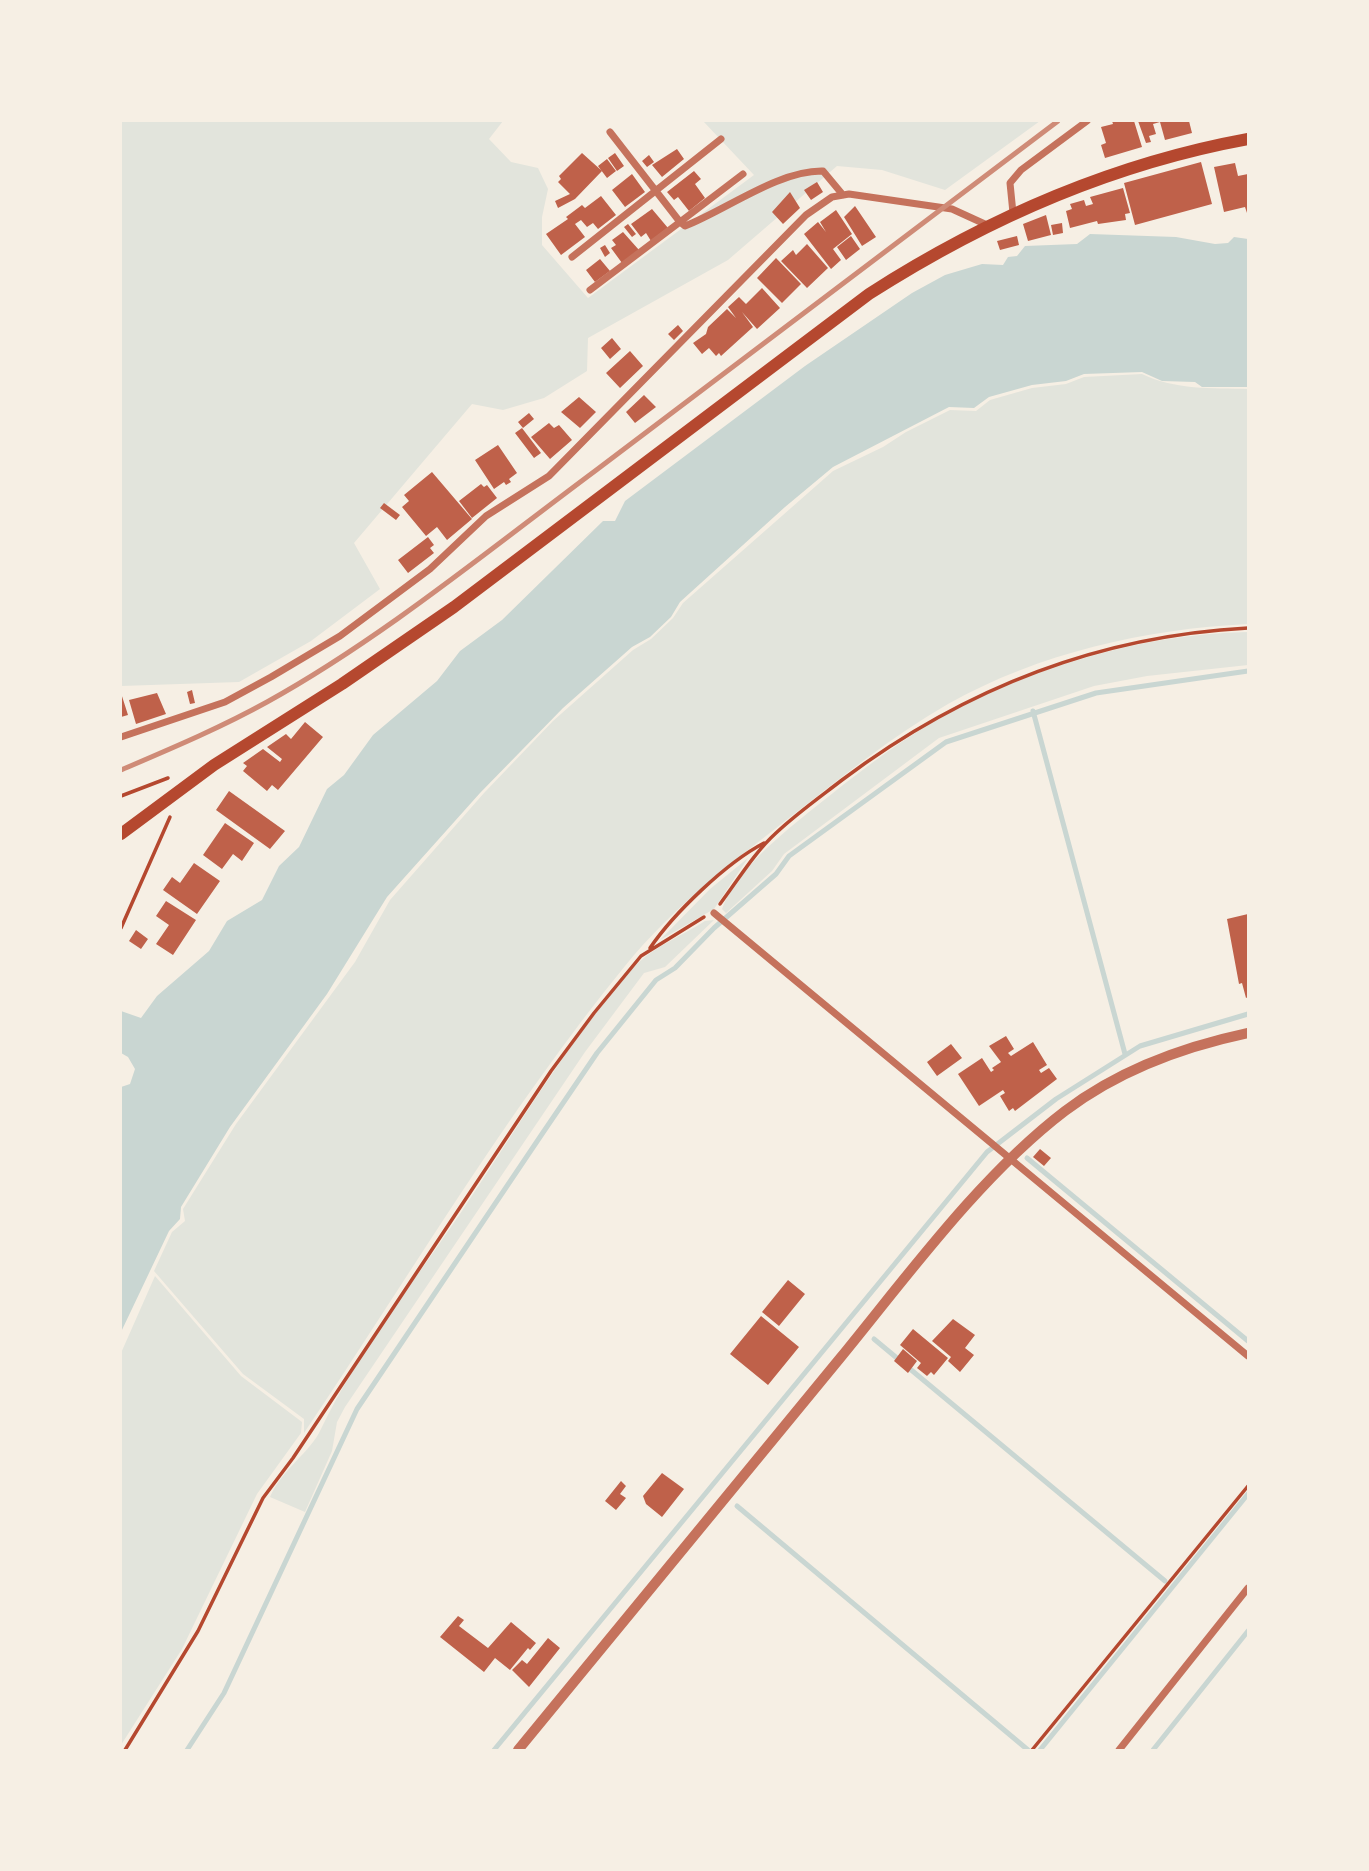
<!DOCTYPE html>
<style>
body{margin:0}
#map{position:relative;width:1369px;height:1871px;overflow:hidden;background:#f6efe4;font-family:Quicksand,sans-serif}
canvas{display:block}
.frame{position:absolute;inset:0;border:122px solid #f6efe4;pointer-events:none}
</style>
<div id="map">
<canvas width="1369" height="1871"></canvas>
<div class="frame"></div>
</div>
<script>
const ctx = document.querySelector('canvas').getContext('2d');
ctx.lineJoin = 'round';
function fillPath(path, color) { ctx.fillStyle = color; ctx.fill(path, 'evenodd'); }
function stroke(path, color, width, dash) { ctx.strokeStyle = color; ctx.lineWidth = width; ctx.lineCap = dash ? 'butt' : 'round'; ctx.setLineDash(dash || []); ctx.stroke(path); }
fillPath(new Path2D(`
 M121,121H503L489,139L511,162L538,168L548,189L542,217V245L588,298L754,175L703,121H1040L945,190L882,170L837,166L728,260L588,338L587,371L544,398L503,410L472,404L354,543L380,589L311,641L239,682L121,686Z
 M1142,374C1175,390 1212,388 1248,389V624C1145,629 1039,653 948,704C892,736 841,778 789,818C731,863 672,908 625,966C506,1112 409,1277 304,1433V1419L243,1374L154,1271L172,1232L185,1221L183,1209L236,1124L355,962L390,900L484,793L553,721L633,650L651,639L673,618L683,603L833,471L883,447L906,432L950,410L976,411L990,400L1032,388L1066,384L1084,377Z
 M1248,632V665L1147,676L1094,686L939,738L784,854L772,871L726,913L722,909C736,870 783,833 814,808C853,777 892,746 935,721C1029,668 1140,634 1248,632Z
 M748,858L714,909L660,940L710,889Z
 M714,920L665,967L644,973L585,1052L345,1407L337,1422L332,1451L305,1512L270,1497C282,1469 310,1453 321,1429C358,1352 414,1282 462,1211C517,1129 568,1041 634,967C653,947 682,936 705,921Z
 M155,1276L241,1376L302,1422L301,1433L257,1494L182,1649L121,1745V1353Z`), '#e2e4dc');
fillPath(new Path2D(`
 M1090,234L1176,237L1215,244L1228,243L1234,237L1248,239V387H1202L1195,382L1162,381L1142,372L1084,374L1066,381L1032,385L989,397L974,408L949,407L833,467L785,507L680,602L671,617L650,637L632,647L563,708L480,793L387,897L327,994L230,1127L181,1207L180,1219L169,1231L121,1332V1087L130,1084L135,1069L128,1057L121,1053V1011L141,1018L157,996L209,951L227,921L262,900L279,866L299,847L327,789L344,775L373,735L437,681L460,651L502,620L603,521H615L625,501L805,366L912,293L945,275L982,264L1003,265L1008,257L1017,256L1025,246L1077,244Z`), '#c9d6d2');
stroke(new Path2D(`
 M1033,711L1125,1054
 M1027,1158L1248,1341
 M874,1339L1165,1581
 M737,1506L1028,1750
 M187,1750L224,1693L357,1409L542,1134L597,1053L656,980L675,968L714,928L776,874L789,856L946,742L1096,693L1248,671
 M494,1750L987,1152L1056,1099L1140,1046L1248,1014
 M1040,1750L1248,1494
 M1153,1750L1248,1631`), '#c9d6d2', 5);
fillPath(new Path2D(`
 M1112,121H1134L1142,147L1105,158L1101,145L1106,143L1101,127L1113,124Z
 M1138,121H1189L1192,133L1165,140L1160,122L1153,124L1156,134L1149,136L1151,142L1146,143Z
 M677,149L684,159L662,177L652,165Z
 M582,153L602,171L575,199L558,208L555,201L570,194L558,182L561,179L559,176Z
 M615,153L624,166L617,171L608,158Z
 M649,155L654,162L647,167L642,161Z
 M607,159L616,171L607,178L598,166Z
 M1201,162L1212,204L1135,225L1124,183Z
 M1235,163L1238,176L1248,174V216L1245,207L1224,212L1214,167Z
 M694,171L701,179L695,184L705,198L689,211L678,197L674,200L667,192Z
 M632,174L645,192L625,207L612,190Z
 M817,182L823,192L811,200L804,190Z
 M1123,188L1130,213L1125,214L1126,220L1098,224L1097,221L1070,228L1066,211L1072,209L1070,204L1084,200L1086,206L1093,204L1090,197Z
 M790,192L800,208L783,224L772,212Z
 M601,196L616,215L598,229L593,223L587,227L581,220L575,224L585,237L561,255L546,234L568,219L566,217L582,205L585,208Z
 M855,206L876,237L862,246L844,217Z
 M652,209L668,228L651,241L646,233L641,237L631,224Z
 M836,210L852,234L833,249L841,260L831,269L804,234L818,222L826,232L820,222Z
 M1046,215L1051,235L1028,241L1023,224Z
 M1062,223L1063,233L1053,235L1051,225Z
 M628,224L636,234L632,237L624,227Z
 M623,232L639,250L622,263L611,248L616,245L612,240Z
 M851,236L860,249L846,260L837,247Z
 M1017,236L1019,245L1000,250L997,241Z
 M807,244L828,268L807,288L781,261L793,250L796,255Z
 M605,245L610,253L605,257L600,248Z
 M776,258L801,284L782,303L757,278Z
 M600,259L610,271L595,282L586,270Z
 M762,288L780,308L757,329L742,312L753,327L721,356L719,353L716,356L709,348L702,354L693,343L706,334L708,327L727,309L736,318L728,307L739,297L746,304Z
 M678,325L683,331L674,340L668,334Z
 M612,338L621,349L610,359L601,348Z
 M630,351L643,366L620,388L606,373Z
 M644,395L656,407L635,423L626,412Z
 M579,397L596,412L580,428L561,412Z
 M529,413L534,419L523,428L518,422Z
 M549,423L554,428L559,425L572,440L550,459L531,437Z
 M522,428L541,453L534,458L515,433Z
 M498,445L517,473L509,479L511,482L506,485L504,482L494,489L475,460Z
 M432,472L472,519L447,540L437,527L426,536L402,507L409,501L404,495Z
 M481,484L484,487L487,485L497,498L472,518L459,501Z
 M384,503L400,515L396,520L380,508Z
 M428,537L434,545L430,548L434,553L408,573L398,560Z
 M192,690L195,703L190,704L187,692Z
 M121,693L128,715L121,717Z
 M157,693L166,714L136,724L129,700Z
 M305,722L323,737L278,790L272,785L267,791L243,771L247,766L243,763L263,749L280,762L282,759L267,747L286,734L291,739Z
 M229,791L285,831L270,849L216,810Z
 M225,823L254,843L242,861L233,854L222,869L203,855Z
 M194,863L220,881L197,914L163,890L172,877L180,883Z
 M166,901L196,920L173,955L156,944L169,925L156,916Z
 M1248,914V997L1246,998L1242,983L1239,984L1227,919Z
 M136,930L148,939L141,949L129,941Z
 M1006,1036L1014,1049L1008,1053L1011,1056L1033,1042L1047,1065L1039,1070L1041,1073L1049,1068L1057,1079L1015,1111L1013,1108L1009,1111L1000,1096L1005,1093L1003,1090L979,1106L958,1074L982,1058L991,1072L994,1070L992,1068L1001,1062L989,1046Z
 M951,1044L962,1058L937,1076L927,1062Z
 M1040,1149L1051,1158L1044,1166L1033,1157Z
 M788,1280L805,1294L779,1326L762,1312Z
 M761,1316L799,1347L768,1385L730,1354Z
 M953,1319L975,1335L965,1348L974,1355L960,1372L948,1361L951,1357L932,1341Z
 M913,1329L948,1358L934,1375L931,1372L927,1376L917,1368L921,1363L900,1345Z
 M903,1349L917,1361L908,1373L894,1361Z
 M662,1473L684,1489L662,1517L646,1504L643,1496Z
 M621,1481L626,1486L620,1494L626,1498L616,1510L605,1501Z
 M458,1616L464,1620L459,1626L488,1648L511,1622L536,1643L530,1650L528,1648L510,1670L495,1658L484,1672L440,1637Z
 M548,1638L560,1648L529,1687L512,1670L522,1660L527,1664Z`), '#bf614a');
stroke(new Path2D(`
 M121,796L168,778
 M720,904C738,880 754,853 776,833C796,814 820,797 842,780C963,689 1097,636 1248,628
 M121,928L170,817
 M650,948C674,913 726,863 764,843
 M125,1750L198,1631L263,1498L293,1458L551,1071L594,1013L641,956L704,917
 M1032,1750L1248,1486`), '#b5482f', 3.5);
stroke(new Path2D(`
 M610,132L680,222L743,174
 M1013,213L1010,183L1021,170L1087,121
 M572,257L721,139
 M590,290L680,222L685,226C726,210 779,170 823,171L843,195
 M121,737L225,702L271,677L340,636L430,569L486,516L549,476L806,215L832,197L849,194L952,209L987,225
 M714,913L1248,1356
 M1119,1750L1248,1588`), '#c5725c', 7);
stroke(new Path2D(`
 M518,1750C626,1619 733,1488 841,1357C908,1275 981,1175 1065,1111C1119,1070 1182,1047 1248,1033`), '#c5725c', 10);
stroke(new Path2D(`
 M121,834L214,765L342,684L454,607L869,294C986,219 1111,164 1248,139`), '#b5482f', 12);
stroke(new Path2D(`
 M121,770C170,749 220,728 267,702C381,639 490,549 595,471C750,355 904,238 1058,121`), '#cf8b77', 5);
</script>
